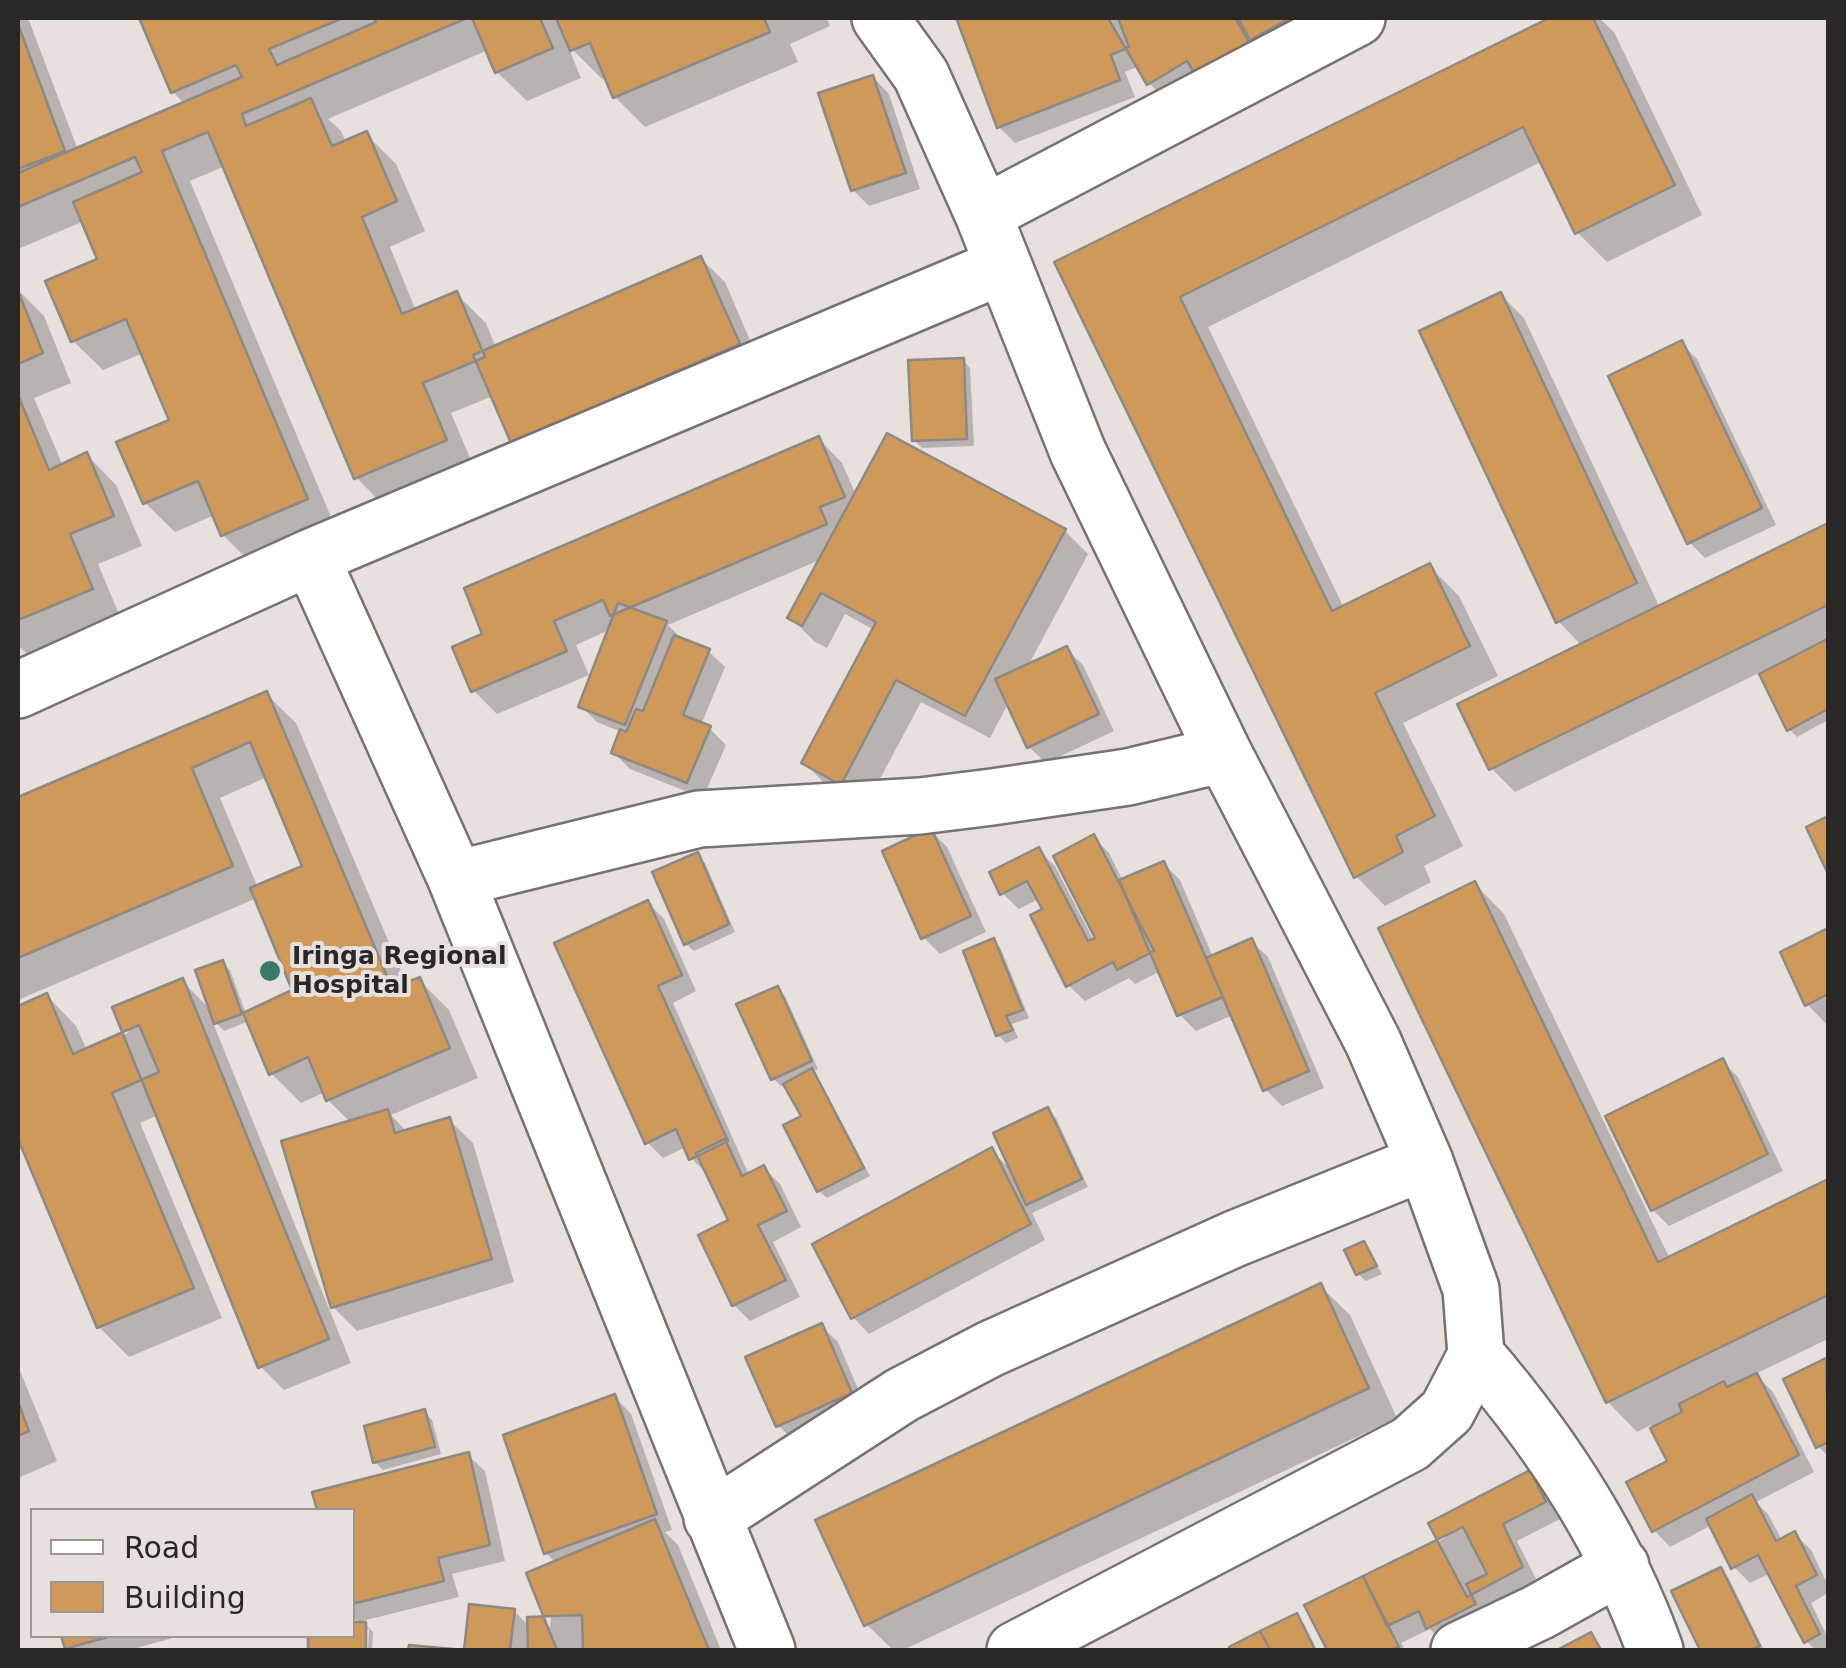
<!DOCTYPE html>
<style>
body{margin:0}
#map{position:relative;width:1846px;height:1668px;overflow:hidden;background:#e7e0dd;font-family:"DejaVu Sans",sans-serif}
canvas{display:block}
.frame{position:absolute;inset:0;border:20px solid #2a2827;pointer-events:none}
.legend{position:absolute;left:30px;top:1508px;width:325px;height:130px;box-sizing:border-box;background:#e7e0dd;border:2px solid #9b9694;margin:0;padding:12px 18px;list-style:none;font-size:30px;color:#2a2827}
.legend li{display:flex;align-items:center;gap:20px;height:50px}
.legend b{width:50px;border:2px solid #9b9694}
</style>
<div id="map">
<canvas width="1846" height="1668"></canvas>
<div class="frame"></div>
<ul class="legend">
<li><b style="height:12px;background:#fff"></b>Road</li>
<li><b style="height:28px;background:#cf995a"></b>Building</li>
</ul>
</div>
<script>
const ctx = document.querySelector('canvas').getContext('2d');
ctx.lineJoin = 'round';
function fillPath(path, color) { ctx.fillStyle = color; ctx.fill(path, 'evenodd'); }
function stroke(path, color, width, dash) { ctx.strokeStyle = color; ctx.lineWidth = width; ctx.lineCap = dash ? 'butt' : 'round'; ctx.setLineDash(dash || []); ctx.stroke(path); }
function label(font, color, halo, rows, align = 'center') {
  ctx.font = font + ' "DejaVu Sans",sans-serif'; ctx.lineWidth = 8; ctx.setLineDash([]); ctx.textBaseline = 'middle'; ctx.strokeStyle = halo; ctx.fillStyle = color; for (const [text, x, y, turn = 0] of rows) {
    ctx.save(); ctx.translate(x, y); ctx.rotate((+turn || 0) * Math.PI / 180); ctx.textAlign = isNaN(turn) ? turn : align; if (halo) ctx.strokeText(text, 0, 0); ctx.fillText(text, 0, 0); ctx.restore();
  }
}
fillPath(new Path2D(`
 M18,18H28L78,150L185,104L173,92L142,18H827L830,26L790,44L798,62L645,127L615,97L607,77L602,79L567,44L581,78L527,101L497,72L488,50L328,119L341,131L346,143L366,134L396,164L425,231L390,247L416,311L456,294L486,323L496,348L701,259L725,282L762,368L537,466L513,442L493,396L451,413L475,470L385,507L356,477L225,166L190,181L336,529L253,565L223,535L215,515L175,532L145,503L173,422L143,353L103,370L73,341L100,260L84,221L18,249Z
 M969,18H1333L1165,99L1149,83L1139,66L1125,72L1135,97L1015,143L999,127L960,21Z
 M1554,18H1599L1614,32L1702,215L1607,262L1577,232L1543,161L1208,327L1344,608L1429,566L1459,596L1498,676L1403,723L1463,846L1424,866L1431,882L1385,906L1356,876L1058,263Z
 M873,77L889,94L920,189L869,206L853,190Z
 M18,290L44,316L71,383L34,398L63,466L87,455L116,485L142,546L98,564L121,619L30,657L18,645Z
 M1501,295L1524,318L1660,608L1828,526V640L1825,641L1828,644V720L1797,737L1789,729L1761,672L1515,792L1491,768L1582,646L1558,621Z
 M1681,343L1697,359L1776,525L1705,558L1689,542Z
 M963,360L970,368L974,446L922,448L914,440Z
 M819,439L842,463L856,495L1065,531L1088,554L1028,666L1066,649L1083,665L1114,731L1046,763L1029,747L1009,702L990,738L921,702L865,807L827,786L804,762L874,630L845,614L827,648L814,641L791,618L822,559L668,625L682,639L708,651L725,667L701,725L710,729L726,745L703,798L630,769L613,752L622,732L597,722L581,706L611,629L576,645L589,675L497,714L474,691L486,636Z
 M266,694L296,723L407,985L419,980L449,1010L478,1078L391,1115L407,1132L449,1120L473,1143L514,1282L357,1331L333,1307L351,1123L328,1100L325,1092L301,1103L271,1073L249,1021L224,1031L211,1018L351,1363L284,1390L260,1366L158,1115L140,1123L222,1318L129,1357L99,1327L18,1132V1008L47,996L76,1026L87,1050L126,1034L182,981L212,1011L223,963L230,970L246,1014L295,992L257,898L18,1000V800ZM267,777L305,867L258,888L220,798Z
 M931,831L947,847L986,932L940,954L924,938Z
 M1093,837L1109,853L1123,881L1164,864L1180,880L1213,957L1251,941L1268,957L1324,1088L1282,1106L1266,1090L1233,1015L1196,1031L1180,1015L1161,971L1135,984L1129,978L1085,1001L1068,985L1039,899L1019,909L1002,893L1038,850L1055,866L1094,941L1099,940Z
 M698,855L705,863L735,932L694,951L686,944Z
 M1475,884L1504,914L1670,1259L1828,1182V1339L1755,1374L1773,1392L1814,1472L1756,1502L1768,1514L1782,1540L1795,1534L1811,1550L1828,1585V1593L1811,1603L1828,1638V1650H1816L1806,1641L1771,1573L1750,1583L1734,1567L1712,1525L1670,1547L1654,1530L1671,1463L1651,1425L1637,1432L1608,1402Z
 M648,903L664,919L696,991L673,1003L749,1175L764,1168L780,1184L801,1227L773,1242L800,1297L750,1321L734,1305L701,1236L731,1221L707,1174L691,1158L686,1147L663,1158L647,1142Z
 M1828,931V1026L1807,1004L1783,953Z
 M994,941L1001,949L1029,1018L1012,1024L1018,1038L1006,1043L998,1035Z
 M777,989L785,996L818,1069L812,1072L819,1079L870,1176L827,1198L819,1191L804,1117L786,1084L781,1086L773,1078Z
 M1722,1061L1738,1077L1783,1171L1669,1226L1653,1210Z
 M1048,1110L1056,1118L1088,1187L1032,1213L1045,1240L869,1334L853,1317L992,1151L1012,1171Z
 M1364,1244L1382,1274L1366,1281L1358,1274Z
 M1320,1286L1350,1315L1397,1418L903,1650H893L866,1624Z
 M821,1326L838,1342L867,1410L794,1441L778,1425Z
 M1826,1361L1828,1364V1453L1826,1454L1818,1446Z
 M18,1366L57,1461L18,1478Z
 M615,1397L631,1414L672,1530L665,1532L678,1545L721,1650H466L471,1607L514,1611L530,1627H550L556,1563L546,1553Z
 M425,1412L432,1420L441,1454L383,1470L375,1462Z
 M468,1455L485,1471L505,1561L452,1574L459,1597L362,1621L373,1632L372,1650H368L369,1629H364L363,1650H311V1636H352L361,1625L352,1616V1510H320L315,1493Z
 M1530,1473L1546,1490L1560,1519L1517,1541L1538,1583L1445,1644L1430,1629L1401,1643L1405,1650H1330L1307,1606L1440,1541Z
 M1721,1570L1728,1577L1764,1650H1703L1674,1592Z
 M1296,1616L1304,1624L1317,1650H1234L1232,1648Z
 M64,1636H180L129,1650H70Z`), '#0003');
const building = new Path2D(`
 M139,18H343L269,49L277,65L376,22L374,18H467L242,114L246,126L311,98L332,146L367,131L397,201L362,217L402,314L457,291L485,357L423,383L447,440L354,479L208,132L162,151L308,499L221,536L198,481L143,504L116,442L169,420L126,319L71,342L45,281L97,259L73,202L142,172L135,157L18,207V173L242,77L236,65L171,93Z
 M472,18H540L553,48L495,73Z
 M556,18H764L770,32L613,98L590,43L570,51Z
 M962,18H1118L1129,47L1111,55L1120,80L997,128L957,20Z
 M1108,18H1235L1253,48L1198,80L1187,61L1147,85Z
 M1238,18H1290L1250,40Z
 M1549,18H1593L1675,185L1575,234L1523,127L1180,297L1332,611L1430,563L1470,646L1375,693L1435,816L1396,836L1403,852L1354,878L1054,262Z
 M18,24L65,151L18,169Z
 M873,75L906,173L851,191L818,93Z
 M701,256L740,344L511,443L473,355Z
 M18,291L43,353L18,364Z
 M1501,292L1637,583L1556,623L1419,331Z
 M1682,340L1762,508L1687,544L1608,376Z
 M964,358L967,439L912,441L908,360Z
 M18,395L49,470L87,452L114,516L70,534L93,589L18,620Z
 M887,433L1066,529L965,716L896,680L841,785L801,763L876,622L821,593L802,626L787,618Z
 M819,436L845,497L820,507L827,524L610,616L603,600L554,621L567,651L471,692L452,647L482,634L464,588Z
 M1828,523V605L1489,770L1457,704Z
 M618,603L667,621L625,725L578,707Z
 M674,635L710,649L683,715L711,726L687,783L611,753L620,729L626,732L636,709L643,711Z
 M1827,639L1828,709L1787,731L1759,674Z
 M1067,646L1099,714L1027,748L995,679Z
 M267,691L392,988L420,977L450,1048L326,1101L308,1057L269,1075L243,1013L292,990L250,888L302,866L250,742L192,768L233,866L18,958V797Z
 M1828,816V874L1806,827Z
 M931,828L971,916L921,939L882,851Z
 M1094,834L1154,951L1117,970L1113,962L1066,987L1030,915L1042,909L1027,881L1000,895L989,872L1039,847L1088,941L1095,938L1053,856Z
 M698,852L729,924L684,945L652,872Z
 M1164,861L1223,997L1177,1016L1119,880Z
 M1475,881L1658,1262L1828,1179V1295L1606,1403L1378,928Z
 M648,900L682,975L658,986L728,1141L689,1160L676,1129L645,1144L554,943Z
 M1828,928V994L1805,1006L1780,952Z
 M994,938L1023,1010L1006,1016L1013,1030L996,1036L963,951Z
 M1252,938L1309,1071L1263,1091L1206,958Z
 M223,960L242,1014L214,1024L195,970Z
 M183,978L329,1339L258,1368L112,1007Z
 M778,986L812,1061L771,1080L736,1004Z
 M47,993L73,1054L139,1025L159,1072L112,1093L194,1288L97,1328L18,1139V1006Z
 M1723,1058L1768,1154L1651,1211L1605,1116Z
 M812,1068L864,1168L817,1192L783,1125L801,1116L783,1084Z
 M1048,1107L1082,1179L1026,1205L993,1133Z
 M388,1109L395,1133L450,1117L492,1259L331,1308L281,1141Z
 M725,1139L742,1176L764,1165L787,1211L758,1225L786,1280L732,1306L698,1235L728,1220L696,1153Z
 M992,1147L1031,1224L851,1319L812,1244Z
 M1364,1241L1377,1266L1356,1275L1344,1250Z
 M1321,1283L1369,1388L864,1626L815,1520Z
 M822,1323L852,1393L776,1427L745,1357Z
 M1826,1358L1828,1442L1816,1448L1783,1379Z
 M1757,1373L1799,1455L1652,1532L1626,1482L1667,1461L1650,1428L1682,1412L1679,1404L1724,1381L1727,1387Z
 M615,1394L657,1514L544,1554L503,1435Z
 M18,1402L29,1431L18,1436Z
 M425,1409L435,1447L373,1463L364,1426Z
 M469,1452L490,1545L438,1558L444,1581L352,1604V1510H317L312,1492Z
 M1530,1470L1546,1502L1503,1524L1523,1567L1467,1597L1428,1523Z
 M1752,1494L1776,1541L1795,1531L1817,1575L1796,1586L1820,1634L1804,1643L1758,1555L1731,1569L1706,1519Z
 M655,1519L709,1650H557L526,1573Z
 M1463,1527L1487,1574L1466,1584L1476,1604L1426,1629L1419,1611L1387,1626L1363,1576Z
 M1721,1567L1760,1646L1751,1650H1700L1671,1591Z
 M1363,1576L1399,1647L1392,1650H1327L1304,1605Z
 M469,1604L515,1609L510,1650H408L409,1645L464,1650Z
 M1297,1613L1315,1650H1270L1260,1631Z
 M582,1615L583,1650H528L527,1617Z
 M352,1622H366V1650H308V1636H352Z
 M1260,1631L1270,1650H1231L1229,1647Z
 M1591,1632L1601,1650H1557Z
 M61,1636H111L65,1649Z`);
fillPath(building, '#cf995a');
stroke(building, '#8e8985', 2.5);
const minor = new Path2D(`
 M880,18L921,75L983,214L1078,452L1224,754L1373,1042L1425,1162L1471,1289L1476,1355L1447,1411L1410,1444L1015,1650
 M983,214L1357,18
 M311,557L456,879L767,1650
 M18,690L311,557L1003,266
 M456,879L699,819L920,806L992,797L1128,777L1224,754
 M1476,1355C1552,1443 1616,1541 1655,1650
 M712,1518L902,1395L990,1349L1234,1239L1425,1162
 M1459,1650L1539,1612L1621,1566`);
stroke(minor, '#787270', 60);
stroke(minor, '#fff', 55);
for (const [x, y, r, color] of [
 [270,971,12,"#37796a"]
]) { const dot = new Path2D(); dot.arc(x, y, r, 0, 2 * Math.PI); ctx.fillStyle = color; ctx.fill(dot); stroke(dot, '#e7e0dd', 4); }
label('bold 25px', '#2a2827', '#e7e0dd', [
 ["Iringa Regional",292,957],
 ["Hospital",292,986]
], 'left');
</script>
